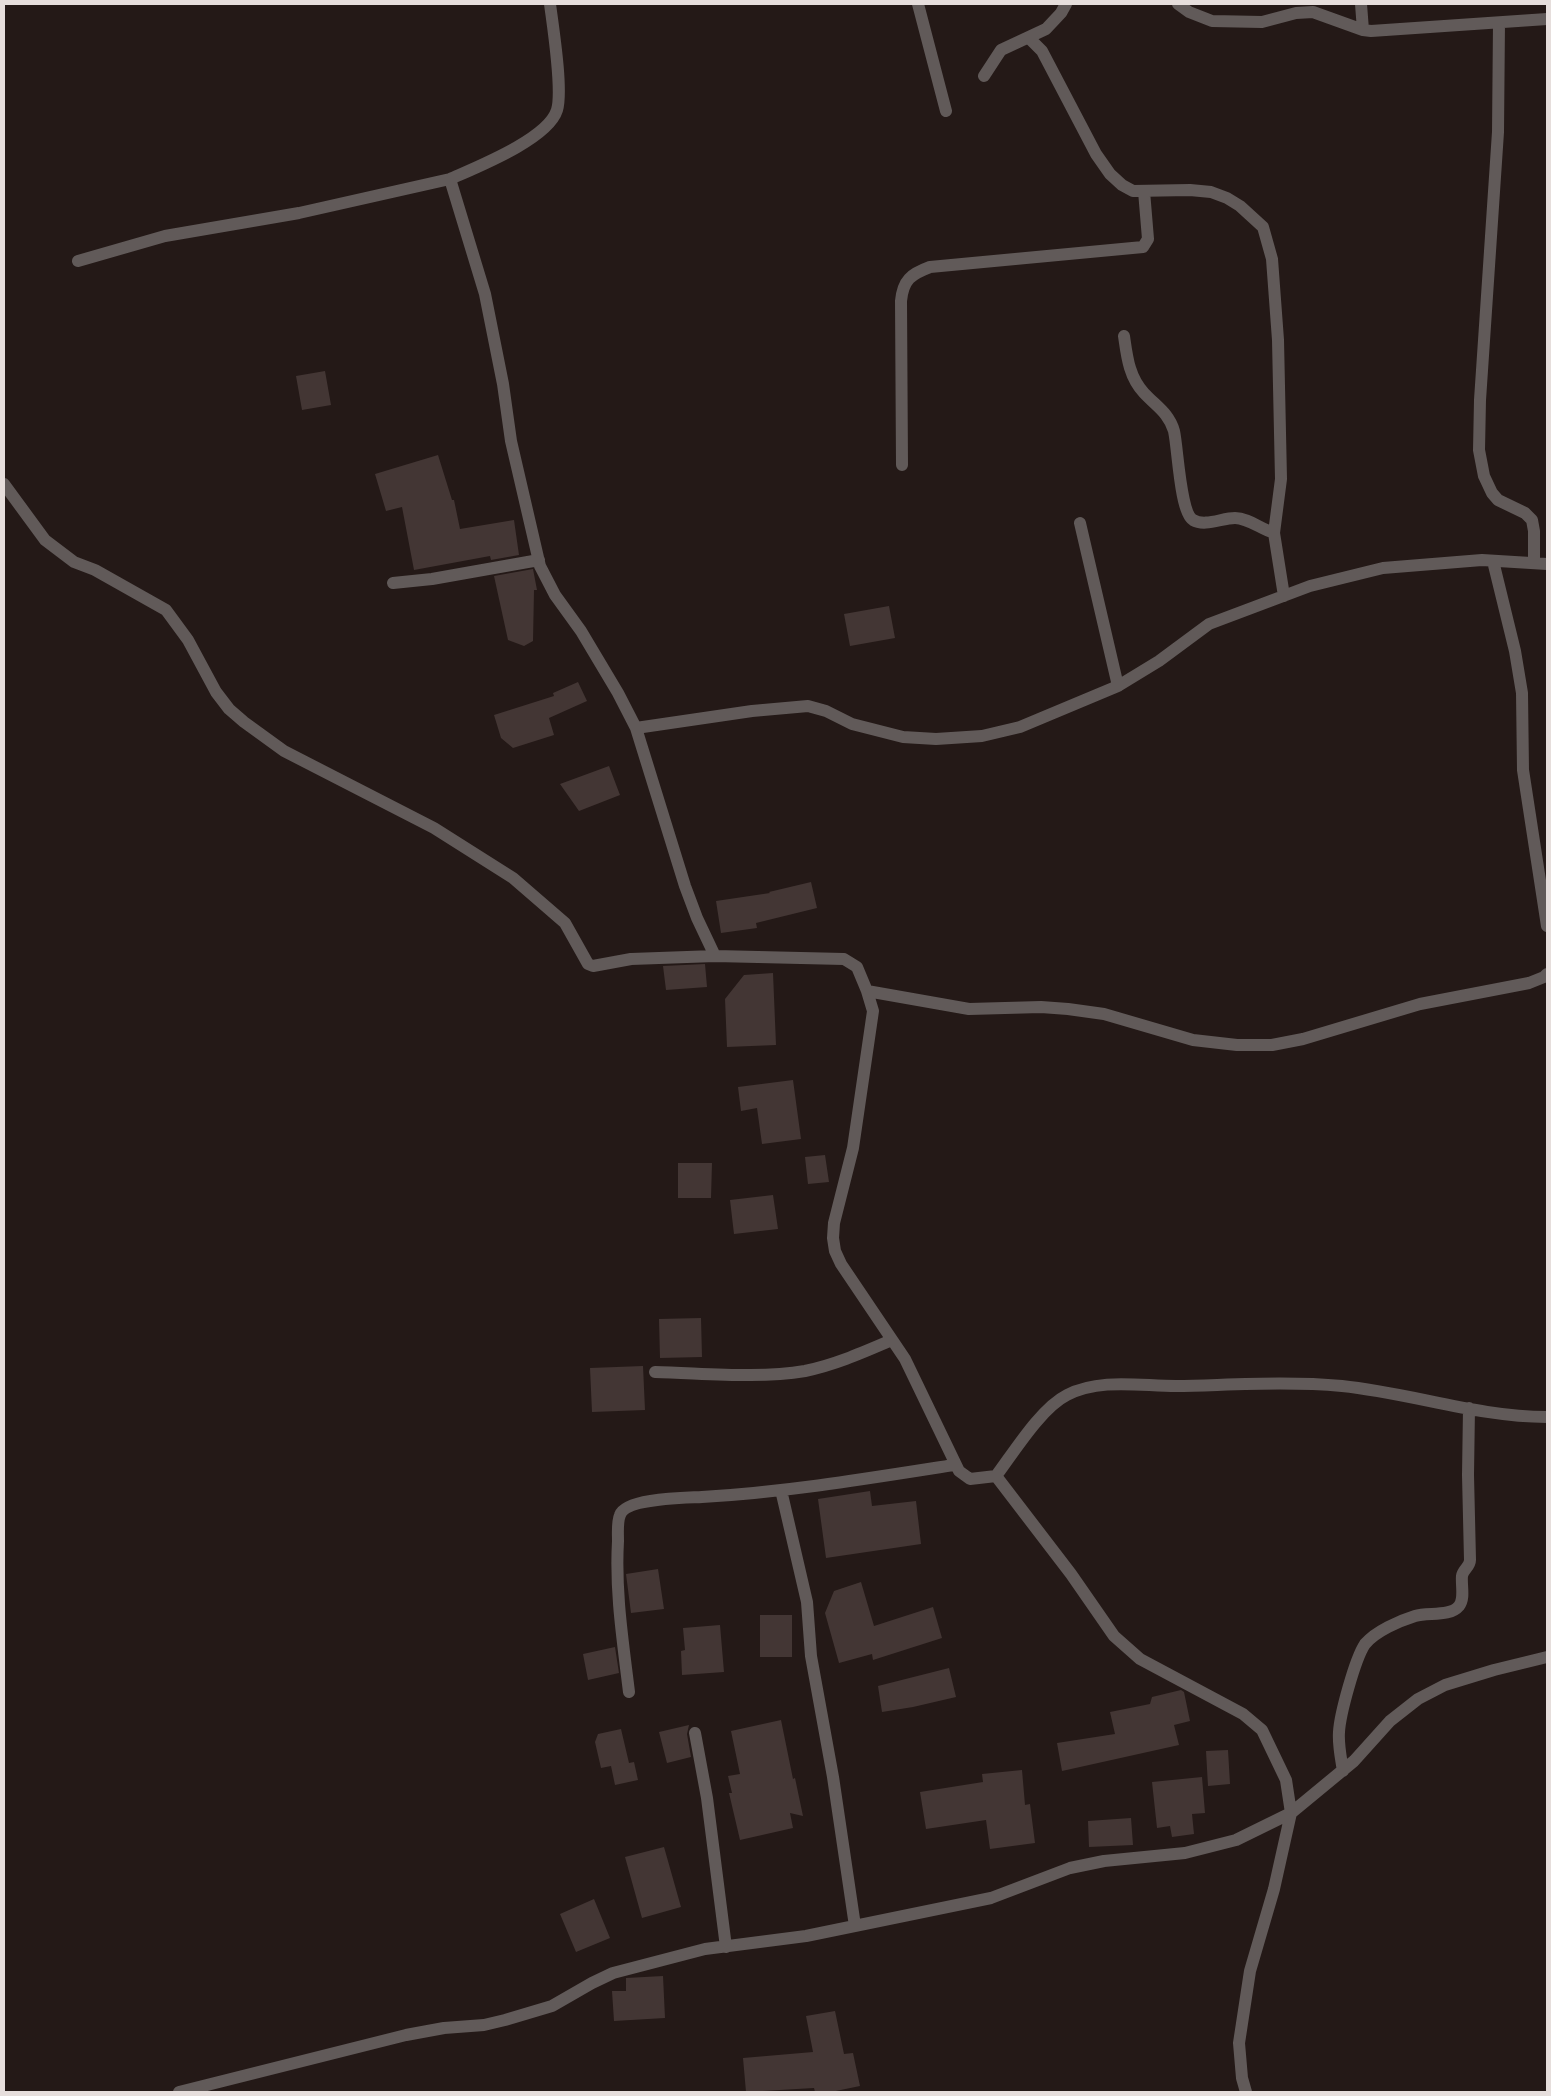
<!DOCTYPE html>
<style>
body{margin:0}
#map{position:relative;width:1551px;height:2096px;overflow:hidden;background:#241917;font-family:"Fira Sans Condensed",sans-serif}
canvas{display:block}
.frame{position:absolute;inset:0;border:5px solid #e6dedc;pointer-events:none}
</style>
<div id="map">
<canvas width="1551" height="2096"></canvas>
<div class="frame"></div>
</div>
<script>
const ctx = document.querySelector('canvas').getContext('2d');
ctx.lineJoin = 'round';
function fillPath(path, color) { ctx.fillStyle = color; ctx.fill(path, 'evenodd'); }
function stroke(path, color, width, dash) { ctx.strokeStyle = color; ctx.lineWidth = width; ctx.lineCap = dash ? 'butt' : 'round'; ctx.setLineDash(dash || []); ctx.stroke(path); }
fillPath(new Path2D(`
 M325,371L331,405L302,410L296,376Z
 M438,455L452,500H454L460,529L514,520L519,555L491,560L490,556L414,570L402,507L386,511L375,474Z
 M533,569L537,590H534L533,641L524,646L508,640L494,576Z
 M889,606L895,638L850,646L844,614Z
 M578,682L587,701L549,718L554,735L513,748L501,738L494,715L554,696L553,693Z
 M609,766L620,795L579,811L560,784Z
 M811,882L817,908L756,923L757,928L721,933L716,901L770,893L769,892Z
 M705,964L707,987L666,990L663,966Z
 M773,973L776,1045L727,1047L725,999L744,975Z
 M793,1080L801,1139L762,1144L757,1108L741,1111L738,1087Z
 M825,1155L829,1182L808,1184L805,1157Z
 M678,1163H712L711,1198H678Z
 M773,1195L778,1229L734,1234L730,1200Z
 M701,1318L702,1357L660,1358L659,1319Z
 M643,1366L645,1410L592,1412L590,1368Z
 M870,1491L872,1506L916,1501L921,1544L826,1558L818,1499Z
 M658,1569L664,1609L631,1613L626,1574Z
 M861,1582L874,1626L933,1607L942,1638L873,1660L872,1654L839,1663L825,1613L834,1591Z
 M760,1615H792V1657H760Z
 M720,1625L724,1672L682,1675L681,1651L685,1650L683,1628Z
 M615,1647L619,1673L588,1680L583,1654Z
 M949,1668L956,1697L913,1707L882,1712L878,1686Z
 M1181,1690L1184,1692L1190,1721L1174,1725L1179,1745L1062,1771L1057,1743L1115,1734L1110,1712L1150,1704L1152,1697Z
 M781,1720L793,1779L795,1778L803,1816L790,1813L793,1828L740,1840L729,1793H732L728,1776L740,1774L731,1731Z
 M689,1725L687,1734L691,1757L667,1763L659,1732Z
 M621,1729L629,1763L634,1762L638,1780L615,1785L611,1766L601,1768L595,1742L598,1734Z
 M1228,1750L1230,1784L1208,1786L1206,1751Z
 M1022,1770L1025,1805L1030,1804L1035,1843L990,1849L986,1820L926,1829L920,1792L983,1782L982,1774Z
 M1202,1777L1205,1813L1192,1814L1194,1834L1172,1837L1170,1826L1157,1828L1152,1782Z
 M1131,1818L1133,1845L1089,1847L1088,1821Z
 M664,1847L681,1907L642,1918L625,1857Z
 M594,1899L610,1938L576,1952L560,1914Z
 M663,1976L665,2018L614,2021L612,1991H626V1978Z
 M835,2011L844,2054L853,2053L860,2086L831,2092H815L814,2088L746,2092L743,2058L813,2052L806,2016Z`), '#433634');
stroke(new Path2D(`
 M550,4C553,27 563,90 557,110C548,139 477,167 450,179L485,294L503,384L511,441L540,566L555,595L581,631L618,693L636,728L685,886L697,918L715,956L844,959L857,967L867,991L873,1011L853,1148L834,1223L833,1238L835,1251L841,1264L905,1359L959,1471L970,1479L996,1476C1014,1452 1041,1408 1067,1395C1100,1378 1140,1386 1176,1386C1231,1385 1286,1381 1342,1386C1411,1393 1478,1417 1547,1417
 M918,4L946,111
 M1178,4L1189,12L1212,21L1262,22L1296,13L1313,12L1363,30
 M1361,4L1363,30L1371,31L1547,19
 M1499,23L1498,132L1480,400L1479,450L1484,476L1492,493L1498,500L1525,513L1532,520L1534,531V563
 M1029,38L1042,51L1096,154L1110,174L1122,185L1133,191L1190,190L1211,192L1227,198L1240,206L1263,227L1272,259L1278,340L1281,479L1274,533
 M984,76L1001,50L1046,29L1061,13L1066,4
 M78,261L165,236L299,213L450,179
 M1124,336C1127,357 1129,377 1144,393C1156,406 1169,413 1174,431C1178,449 1180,512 1193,520C1205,527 1222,518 1235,518C1248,518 1261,529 1274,533L1284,596
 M902,465L901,301C903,280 911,274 930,267L1143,247L1148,239L1144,191
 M4,484L45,540L74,562L95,570L166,610L188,640L216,692L229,709L244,722L284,751L434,828L513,878L565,923L588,964L593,966L631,959L715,956
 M1080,523L1118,686
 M1493,561L1515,651L1522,693L1523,770L1547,926
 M393,583L432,579L539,560
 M636,728L752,711L808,706L826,711L852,724L903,737L936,739L982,736L1020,727L1118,686L1159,661L1209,624L1310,586L1383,568L1482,560L1547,564
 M867,991L969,1009L1041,1007L1068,1009L1104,1014L1193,1040L1237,1045H1272L1303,1039L1420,1004L1529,983L1544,977L1547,974
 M655,1372C703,1373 759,1379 805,1371C835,1365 864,1352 892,1340
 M996,1476L1071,1574L1114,1636L1140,1659L1243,1714L1262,1730L1286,1780L1291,1813L1274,1889L1250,1971L1239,2043L1242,2078L1246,2092
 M781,1490L807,1602L811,1656L833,1777L855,1926
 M629,1692C623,1642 615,1592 618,1541C618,1533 617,1522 620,1515C626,1498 686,1498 702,1497C787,1492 871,1478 954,1465
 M695,1733L707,1798L726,1947
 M1343,1771C1341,1758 1338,1745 1339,1732C1340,1714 1355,1659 1365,1644C1376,1631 1399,1621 1415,1616C1428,1612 1450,1617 1459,1606C1465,1599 1461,1585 1462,1576C1463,1569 1470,1567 1470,1560L1468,1475L1469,1408
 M179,2092L406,2035L444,2028L484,2025L505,2020L552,2006L592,1983L613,1973L705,1949L806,1936L991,1898L1070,1868L1104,1861L1185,1853L1236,1840L1291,1813L1354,1761L1390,1721L1418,1699L1445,1685L1494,1670L1547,1657`), '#615a59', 12);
</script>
